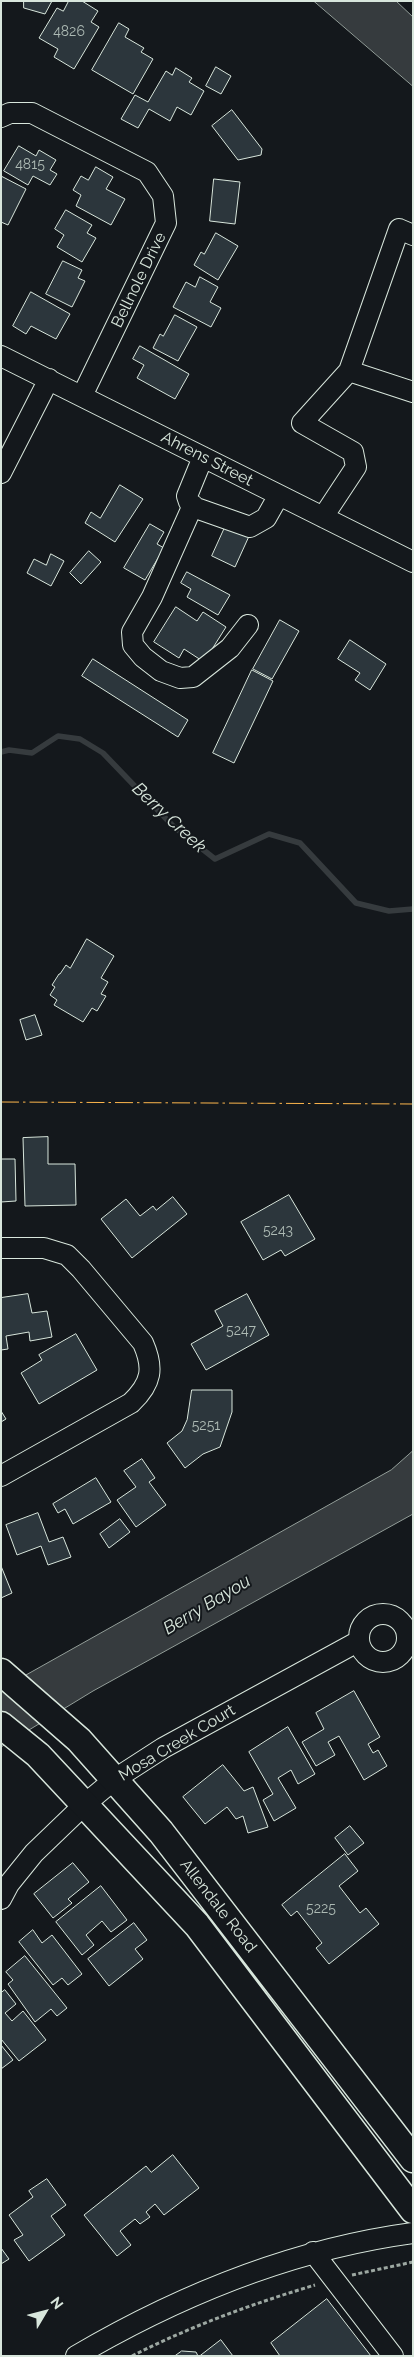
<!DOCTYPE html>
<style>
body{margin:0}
#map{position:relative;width:414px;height:2357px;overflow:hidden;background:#14181c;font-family:Raleway,sans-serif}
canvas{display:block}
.frame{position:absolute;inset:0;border:2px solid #d8e6dc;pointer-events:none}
.north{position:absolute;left:20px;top:2287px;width:50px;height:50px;-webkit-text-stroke:4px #14181c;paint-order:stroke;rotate:53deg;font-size:14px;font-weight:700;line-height:20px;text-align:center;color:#d8e6dc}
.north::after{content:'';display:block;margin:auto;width:18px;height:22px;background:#d8e6dc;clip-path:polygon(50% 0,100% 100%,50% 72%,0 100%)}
</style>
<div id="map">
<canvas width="414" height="2357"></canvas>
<div class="frame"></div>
<div class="north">N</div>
</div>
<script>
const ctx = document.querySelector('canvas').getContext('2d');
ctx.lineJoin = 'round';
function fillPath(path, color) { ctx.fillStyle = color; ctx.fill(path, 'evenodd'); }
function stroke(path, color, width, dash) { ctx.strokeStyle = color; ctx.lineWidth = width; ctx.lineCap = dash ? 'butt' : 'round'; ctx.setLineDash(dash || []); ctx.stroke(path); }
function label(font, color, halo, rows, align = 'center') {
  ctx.font = font + ' Raleway,sans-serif'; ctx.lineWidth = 4; ctx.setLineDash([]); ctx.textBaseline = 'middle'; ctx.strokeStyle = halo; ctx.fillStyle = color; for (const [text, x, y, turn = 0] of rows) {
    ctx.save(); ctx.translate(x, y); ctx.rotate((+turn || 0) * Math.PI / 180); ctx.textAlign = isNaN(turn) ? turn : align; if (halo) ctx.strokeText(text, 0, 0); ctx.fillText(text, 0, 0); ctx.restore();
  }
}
const water = new Path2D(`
 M314,1H396L413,17V86Z
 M413,1451V1514L93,1691L1,1747V1689L391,1470Z`);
fillPath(water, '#363b3e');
stroke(water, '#939e99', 1);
stroke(new Path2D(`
 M1,752L9,750L32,753L58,736L80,739L103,753L173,826L215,859L269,834L300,843L356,903L389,911L413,909`), '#363b3e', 5.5);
const building = new Path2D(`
 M24,1H52L45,14L24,8Z
 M69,1H82L98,11L91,22L99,27L74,69L54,57L58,49L39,38L57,8L63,11Z
 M119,23L129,29L125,37L144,48L141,52L153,59L133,94L92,70Z
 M216,67L231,76L221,94L206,86Z
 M176,68L192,78L189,82L204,91L191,115L177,107L170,121L149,109L138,128L121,119L135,95L148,102L166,71L172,75Z
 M232,110L262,149L261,155L238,160L212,126Z
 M19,146L36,156L39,150L56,160L50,170L57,174L50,185L33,176L28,185L4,171Z
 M96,167L113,177L106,189L125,199L111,225L76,206L81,195L73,190L81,176L88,180Z
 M1,176L26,189L8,225L1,222Z
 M214,179L240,182L235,224L210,221Z
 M66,210L92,225L87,233L96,238L82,262L57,247L64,235L55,229Z
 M216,233L238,246L218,280L194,265L201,252L204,254Z
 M63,261L82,270L78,278L85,281L72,307L46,294Z
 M200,277L218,287L210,302L221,308L211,327L173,307L186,282L195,287Z
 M31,292L70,314L56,339L31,326L26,334L13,326Z
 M175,315L197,327L178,361L153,348L160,334L163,336Z
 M140,346L189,374L175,399L137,378L144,365L133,359Z
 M120,485L143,499L115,542L85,523L91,512L100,518Z
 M227,523L250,534L235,567L212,556Z
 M150,524L164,532L157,544L164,548L145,580L124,568Z
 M89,551L101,562L81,584L70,573Z
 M51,554L64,561L51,586L27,573L34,559L46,565Z
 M187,572L230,595L218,615L187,597L191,589L181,583Z
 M176,607L197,621L203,612L226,627L204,662L184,649L179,658L154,642Z
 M280,620L299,631L272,679L253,669Z
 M350,640L386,664L370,690L355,680L360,673L338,659Z
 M93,659L188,720L178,737L82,676Z
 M252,670L273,681L234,763L213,753Z
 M87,939L114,956L101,978L108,982L101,994L106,996L97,1011L92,1008L83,1022L54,1005L57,1000L50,995L55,987L52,985L59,974H60L66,965L70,968Z
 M35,1015L42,1035L26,1040L20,1020Z
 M48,1137V1164H75L76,1205L25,1206L23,1138Z
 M1,1159H15L16,1201L1,1202Z
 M289,1195L315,1239L285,1256L281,1250L263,1260L241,1222Z
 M173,1197L187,1214L132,1258L101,1219L126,1199L140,1216L153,1206L156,1210Z
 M28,1294L32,1313L47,1311L52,1337L30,1341L29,1332L6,1336L8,1349L1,1350V1298Z
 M247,1294L269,1335L206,1370L191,1344L223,1326L215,1311Z
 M76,1334L97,1370L39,1404L21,1373L42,1360L39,1355Z
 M192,1390H232V1412L220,1447L203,1454L185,1468L167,1443L182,1431L187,1420Z
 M1,1411L6,1419L1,1422Z
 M142,1459L155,1478L149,1482L166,1505L136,1527L117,1500L136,1487L124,1471Z
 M96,1478L111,1502L73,1524L65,1509L58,1513L53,1504Z
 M38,1513L49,1542L63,1537L71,1557L48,1565L41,1546L17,1555L6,1525Z
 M120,1519L130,1532L109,1548L100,1534Z
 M1,1566L12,1593L1,1598Z
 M354,1691L380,1737L368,1744L373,1753L378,1750L387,1766L364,1780L339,1736L328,1742L335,1755L316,1766L302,1742L324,1729L316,1713Z
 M288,1727L315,1774L298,1784L291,1770L278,1778L296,1808L274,1821L263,1800L273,1794L249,1752Z
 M223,1765L244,1791L253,1787L268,1827L248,1833L243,1816L236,1819L227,1807L205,1824L183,1797Z
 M350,1826L364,1843L348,1855L335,1838Z
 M345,1854L358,1871L339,1886L360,1913L366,1908L379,1924L329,1964L316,1948L322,1943L297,1911L291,1916L282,1905Z
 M73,1863L89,1882L68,1899L72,1903L53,1918L34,1894Z
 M101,1886L127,1920L111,1932L102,1921L86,1935L94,1945L82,1955L56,1922Z
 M134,1923L147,1940L135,1949L143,1959L109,1986L88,1959Z
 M33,1930L42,1943L52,1935L82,1974L68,1985L62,1978L53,1985L19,1942Z
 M25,1956L67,2008L57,2016L51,2009L35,2022L8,1984L13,1980L6,1972Z
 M5,1990L16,2004L5,2013L12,2021L23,2011L46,2040L19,2061L1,2039V1993Z
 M1,2045L13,2060L1,2069Z
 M173,2155L199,2188L164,2215L155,2204L146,2212L150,2217L140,2224L135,2219L120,2231L131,2245L117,2256L84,2215L146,2166L151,2172Z
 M47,2179L66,2205L51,2216L65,2235L29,2261L14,2240L23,2235L9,2215L33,2197L29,2191Z
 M1,2248L9,2259L1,2264Z
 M327,2299L371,2356H280L271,2343Z
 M221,2340L233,2356H200Z
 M182,2351L196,2352L198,2356H175Z`);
fillPath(building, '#2c363c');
stroke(building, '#d8e6dc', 1);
const minor = new Path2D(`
 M1,117L10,113H32L147,172L163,196L166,223L82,396
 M1,356L413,562
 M349,371L399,229L413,235
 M203,457L187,496L189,502L196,508L250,527L266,518L279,495
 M1,473L49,379
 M193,505L152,597L132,632L133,645L143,657L161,671L180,678L193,677L230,648L248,625
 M323,517L356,467L353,452L302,423L349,371L413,392
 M1,1248H44L67,1255L81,1269L143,1343C154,1368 152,1383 131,1403L1,1476
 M359 1638a24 24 0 1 1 48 0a24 24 0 1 1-48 0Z
 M1,1899L9,1884L34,1853L85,1804L115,1779L163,1748L359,1641
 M313,2252L393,2356
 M76,2356C180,2295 294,2249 413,2233`);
const major = new Path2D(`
 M1,1672L79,1740L161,1832L413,2159
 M1,1725L38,1755L197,1925L413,2210`);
stroke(minor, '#d8e6dc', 22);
stroke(major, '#d8e6dc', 29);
stroke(new Path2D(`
 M352,2275L413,2262
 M132,2356C191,2326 252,2304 315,2285`), '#9da8a2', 3, [4, 2.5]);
stroke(minor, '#14181c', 20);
stroke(major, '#14181c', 26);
stroke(new Path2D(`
 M1,1102L413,1104`), '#ffb74d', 1, [18, 4, 2.5, 4]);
label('14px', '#adbab4', null, [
 ["4826",69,32],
 ["4815",30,165],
 ["5243",278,1231],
 ["5247",241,1331],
 ["5251",206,1426],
 ["5225",321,1909]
]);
label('16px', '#d8e6dc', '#14181c', [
 ["Bellnole Drive",139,280,-64],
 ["Ahrens Street",207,459,27],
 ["Mosa Creek Court",177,1743,-31],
 ["Allendale Road",218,1906,52]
]);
label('italic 18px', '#d8e6dc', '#14181c', [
 ["Berry Creek",169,818,43],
 ["Berry Bayou",207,1605,-31]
]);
</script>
